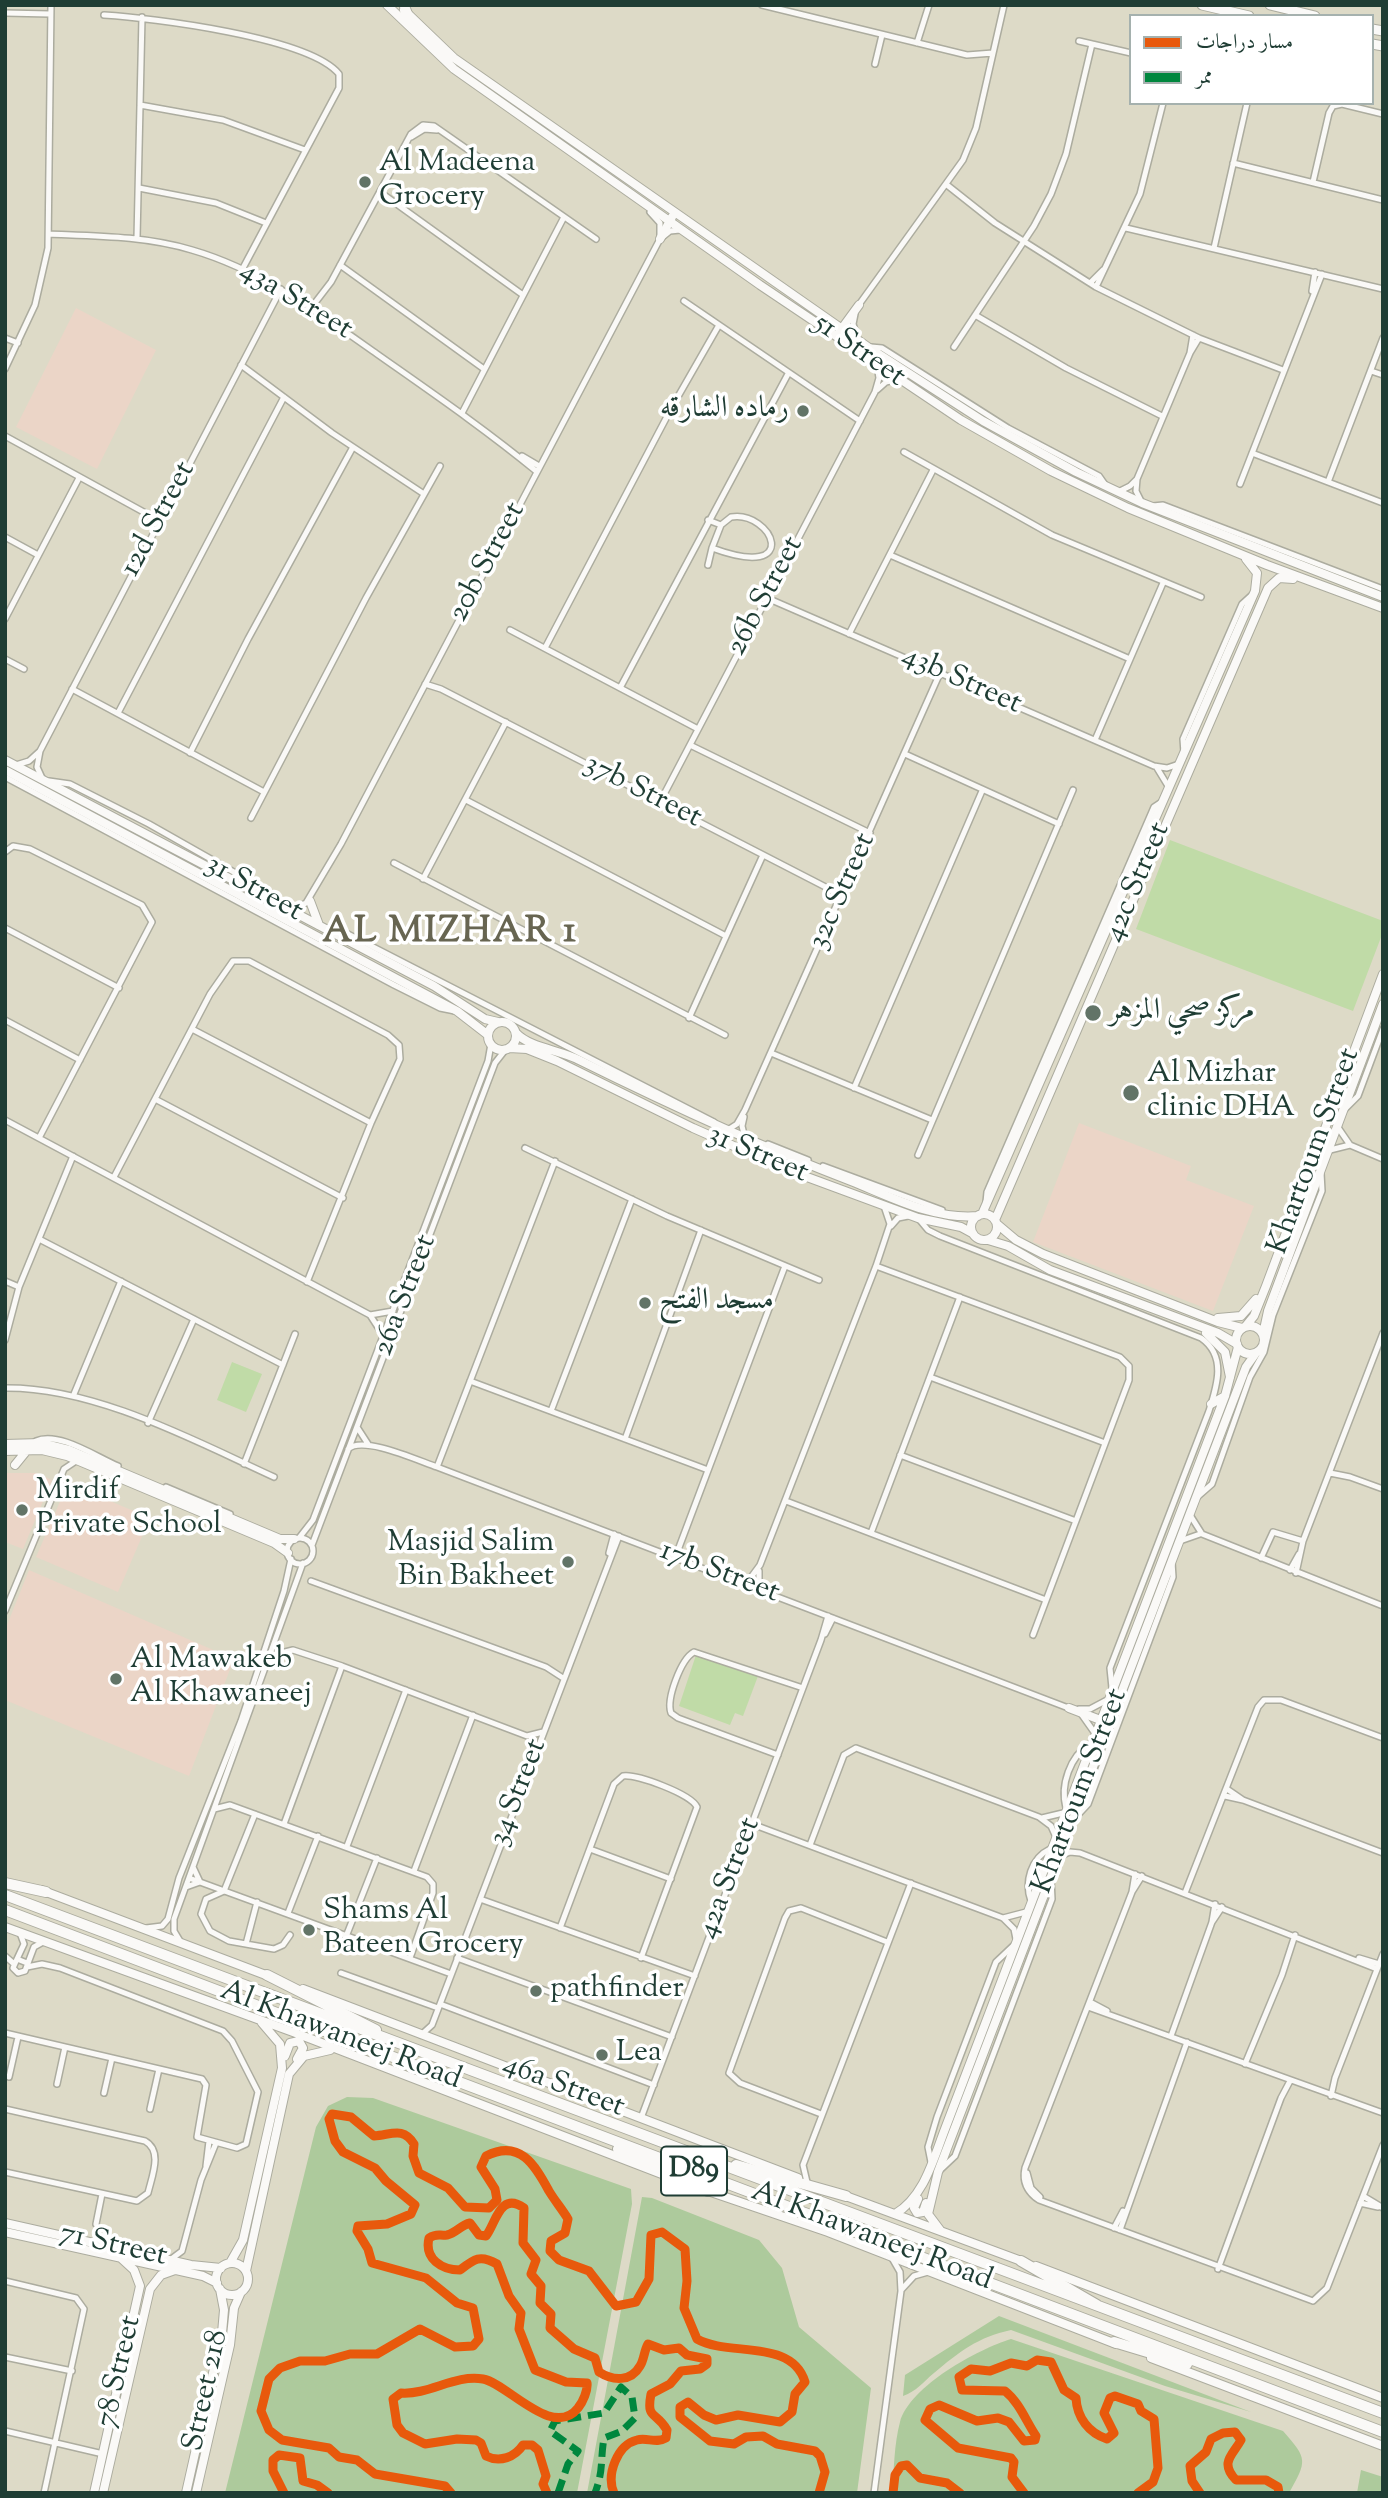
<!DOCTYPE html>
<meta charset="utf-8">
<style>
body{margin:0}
#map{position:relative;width:1388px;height:2498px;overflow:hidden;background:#dddac7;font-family:"Sorts Mill Goudy",Amiri,serif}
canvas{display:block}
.frame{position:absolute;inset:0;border:7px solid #1f3d34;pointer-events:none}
.legend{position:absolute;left:1129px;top:14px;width:245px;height:91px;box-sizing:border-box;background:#fff;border:2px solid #a5b1ae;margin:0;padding:9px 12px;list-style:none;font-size:21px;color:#1f3d34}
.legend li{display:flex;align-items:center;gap:14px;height:35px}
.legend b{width:35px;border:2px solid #a5b1ae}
</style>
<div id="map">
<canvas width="1388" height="2498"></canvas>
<div class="frame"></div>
<ul class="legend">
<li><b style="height:9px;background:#e8590c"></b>مسار دراجات</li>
<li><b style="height:9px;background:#00873e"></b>ممر</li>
</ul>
</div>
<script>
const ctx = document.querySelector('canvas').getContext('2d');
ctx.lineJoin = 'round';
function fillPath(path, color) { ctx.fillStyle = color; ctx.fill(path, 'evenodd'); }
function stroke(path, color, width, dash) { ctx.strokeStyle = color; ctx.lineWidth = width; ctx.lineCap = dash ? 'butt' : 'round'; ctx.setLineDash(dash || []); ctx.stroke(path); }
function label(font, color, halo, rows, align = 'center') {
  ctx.font = font + ' "Sorts Mill Goudy",Amiri,serif'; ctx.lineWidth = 7; ctx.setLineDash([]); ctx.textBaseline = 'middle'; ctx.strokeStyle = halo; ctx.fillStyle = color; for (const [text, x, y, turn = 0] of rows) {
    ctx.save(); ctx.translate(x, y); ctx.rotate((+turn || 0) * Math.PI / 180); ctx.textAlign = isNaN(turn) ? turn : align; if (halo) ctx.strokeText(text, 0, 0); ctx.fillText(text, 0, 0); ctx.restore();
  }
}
fillPath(new Path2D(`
 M76,308L156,350L97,469L16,427Z
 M1079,1123L1191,1166L1186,1180L1254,1206L1213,1311L1033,1242Z
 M5,1473H36L52,1480L23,1549L5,1542Z
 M68,1483L150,1518L118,1592L36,1557Z
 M29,1570L234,1659L189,1776L5,1700V1630Z`), '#ebd5c7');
fillPath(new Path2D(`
 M1170,840L1383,921V932L1353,1011L1136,929Z
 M232,1362L262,1374L246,1412L217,1400Z
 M696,1655L758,1676L743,1716L735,1713L730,1725L679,1706Z`), '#c0dba7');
fillPath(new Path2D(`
 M347,2097L373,2098L631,2189L632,2204L577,2493H225L316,2127L328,2106Z
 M642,2197L652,2198L759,2240L782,2268L799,2327L871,2388L857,2493H587Z
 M999,2316L1251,2412L1165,2386L1011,2330C978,2337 959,2352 934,2373C923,2382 917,2391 903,2396L905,2375Z
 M1011,2339L1283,2431C1308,2459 1307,2461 1289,2493H892C894,2470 894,2444 900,2422C910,2386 978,2349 1011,2339Z
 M1361,2470L1383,2477V2493H1357Z`), '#adca9c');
const street = new Path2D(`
 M762,5L967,55L993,53
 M5,13L50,14
 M104,15C151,18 309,37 339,74V88L243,268
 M1079,41L1131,53
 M917,43L929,5
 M875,64L882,35
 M140,105L223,120L305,150
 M411,137L424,129L437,130
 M1233,163L1383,200
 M1313,182L1329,113L1333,106L1342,104L1383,114
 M947,185L995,223L1096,287L1199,338L1283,370
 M139,188L216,203L266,223
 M380,192L523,295
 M650,212L660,223V236
 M1126,228L1383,289
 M49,234C97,236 145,236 192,250C261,270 319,313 377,354C431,392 485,429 536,471
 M137,238L142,17
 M1214,248L1247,103
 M340,265L484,369
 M1090,283L1103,270
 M1096,287L1140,194L1163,103
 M1312,291L1315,272
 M684,301L860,421
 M858,306L963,160L976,128L1004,5
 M311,308L331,282L411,134L423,125L434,126L596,239
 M855,314L853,324L858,339
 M975,315L1066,368L1162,416
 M5,338L18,343
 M871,347L882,348L1008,428L1099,476L1106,486
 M954,347L1034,226L1051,194L1066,154L1092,44
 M1190,353L1193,335
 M241,365L332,433L424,494
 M5,369L35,305L48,248L51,5
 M1371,371L1383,375
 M877,390L886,382L898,379
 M462,413L564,217
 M5,436L160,521
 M904,452L1052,535L1201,597
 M1252,453L1383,503
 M522,456L539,466
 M1328,482L1383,338
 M1240,484L1322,274
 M1118,492L1130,486L1137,479
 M1142,503L1136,491L1137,479L1190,353L1199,338
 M1153,506L1163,505L1383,589
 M708,520L721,525L731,517C772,510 804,582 712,548L708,565
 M5,537L38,555
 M712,548L721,525
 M890,555L1130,659
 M767,598L1154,766L1167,768L1179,764
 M5,619L79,478
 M510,630L698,729
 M849,634L933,470
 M545,648L672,407L719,325
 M5,659L24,669
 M425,684L441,689L843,896
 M620,688L788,374
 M72,689L264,792
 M118,713L284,397
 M1095,740L1163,583
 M690,745L870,833
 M190,753L248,639L353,447
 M1184,753L1183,739L1242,604L1253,594
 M905,754L1059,824
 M16,765L29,761L40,751
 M1157,768L1168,786
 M5,777L394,985L440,1008L455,1011
 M42,778L37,767L40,751L281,289
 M49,781L70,784L149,824L269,892L279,902
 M466,800L726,936
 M660,802L875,392L879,378L877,365
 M251,818L366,598L440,466
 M5,852L13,846L30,849L142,905L152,922L39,1138
 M394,863L725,1035
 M423,879L506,722
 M292,910L306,903L341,844L660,239L670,231L680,230
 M5,928L119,988
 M329,930L342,931L714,1122
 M689,1018L763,855
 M5,1020L80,1060
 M192,1029L371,1123
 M771,1053L932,1120
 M854,1088L982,791
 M155,1099L343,1198
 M1344,1110L1358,1096L1383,1029
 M744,1117L742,1126L745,1138
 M5,1120L370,1315L383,1335
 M1337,1126L1350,1145L1383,1159
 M726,1131L737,1124L745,1110L940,673
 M768,1144L808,1160
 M525,1148L667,1216L819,1280
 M1330,1150L1350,1145
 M918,1155L1073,790
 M823,1166L942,1210
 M114,1177L210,994L233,961H249L388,1035L399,1045L400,1059L371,1123L307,1282
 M986,1202L987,1192L1154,807L1163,801
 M918,1218L928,1230L940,1236L1201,1338C1227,1356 1217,1386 1209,1411L1110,1668L1112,1688
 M891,1226L898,1218L908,1216
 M39,1239L283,1365
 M876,1266L1120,1357L1129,1366V1380L1033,1635
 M5,1281L19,1287
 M370,1315L393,1311
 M5,1340L19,1287L73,1156
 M930,1377L1105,1443
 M470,1381L708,1470
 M5,1388C95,1387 193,1440 274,1477
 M74,1394L121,1281
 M551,1411L632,1199
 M148,1423L194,1319
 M357,1427L368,1444
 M625,1439L701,1230
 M36,1441C59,1431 96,1457 118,1466
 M348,1449C363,1435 419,1461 437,1467L1071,1709
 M900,1455L1076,1521
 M244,1464L295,1334
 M437,1467L555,1161
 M1330,1473L1350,1477L1383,1489
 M166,1487L230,1514
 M1196,1498L1212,1484L1250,1377L1264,1352L1273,1315L1322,1191L1321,1173
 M786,1501L1046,1600
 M1190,1515L1202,1534L1383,1606
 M871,1533L960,1297
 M299,1538L313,1520L488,1061L491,1044
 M287 1551a13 13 0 1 1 26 0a13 13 0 1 1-26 0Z
 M1180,1541L1200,1534
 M312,1545L495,1063L506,1049
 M609,1553L614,1534
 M675,1558L785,1266
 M1261,1558L1273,1532L1303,1541
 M1290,1570L1299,1554
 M759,1571V1590
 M1296,1573L1303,1541L1383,1333
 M311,1581L546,1667L563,1678
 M746,1584L760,1565L876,1266L890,1224L884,1206
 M5,1611L64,1469L76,1461
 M825,1634L833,1618
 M273,1655L293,1650L342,1666L527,1736L543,1732
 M1079,1709H1090L1107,1700
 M1082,1715L1094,1732
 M778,1755L678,1718L671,1713C666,1699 681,1659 694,1652L803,1688
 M1227,1789L1243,1800
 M1225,1796L1243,1800L1383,1853
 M1066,1808C1060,1785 1070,1756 1090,1744
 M214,1809L230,1805L427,1877L433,1884V1893L410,1958
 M255,1814L224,1891L206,1899L201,1914L210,1931L229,1941L274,1949L283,1945L290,1935
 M1042,1818L1063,1813
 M1075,1818L1088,1804L1173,1577L1172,1562
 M284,1824L342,1666
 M752,1824L1003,1918L1014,1929L1016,1939
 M810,1845L844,1755L856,1748L1039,1817L1051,1826L1055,1835
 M347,1846L406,1690
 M590,1849L671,1879
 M1060,1856L1070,1852L1080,1853L1377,1969
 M414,1871L473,1715
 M1142,1876L1132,1892L1025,2168C1022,2182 1027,2192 1039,2200L1313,2301L1327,2288L1383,2145
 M189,1878L451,1974
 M186,1887L200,1882L193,1867
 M1132,1892L1135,1874
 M1185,1893L1258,1707L1264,1700H1281L1383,1738
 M480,1899L695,1976
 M1031,1901C1024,1882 1031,1858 1050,1849
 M288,1913L318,1836
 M1003,1918L1026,1912
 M1212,1922L1222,1907
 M146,1928L162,1926L168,1919L179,1878L241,1721L284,1591L291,1559
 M560,1928L614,1784L623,1776C637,1774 691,1794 697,1807L641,1958
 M347,1934L377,1858
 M180,1941L174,1931V1919L303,1563
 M246,1944L257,1902
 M5,1956L13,1963
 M457,1958L672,2037
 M1359,1958L1379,1964
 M17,1959L24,1944L20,1933
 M27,1963L17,1959L13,1968L18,1973L25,1971L34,1947L43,1942
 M341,1973L438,2008
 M1090,2002L1107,2011
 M440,2004L654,2085
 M1088,2007L1383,2113
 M5,2033L202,2079L206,2085L197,2137L237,2148L246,2144L258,2092L232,2041L223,2031L60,1968L42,1964L27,1967
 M421,2035L432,2025L619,1536
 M1171,2036L1212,1922L1215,1904
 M1245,2064L1282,1975L1295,1935
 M9,2077L18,2037
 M57,2084L65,2047
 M104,2093L112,2058
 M1331,2096L1335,2078L1383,1954
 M5,2109L145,2141C163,2151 152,2176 148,2193L137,2201L5,2172
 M150,2109L159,2069
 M821,2114L740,2083L729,2073L785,1918L789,1911L801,1908L887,1942
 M641,2118L821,1640L828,1616
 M931,2162L928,2147L937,2117L996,1962L1014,1945
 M206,2166L209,2141
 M938,2172L955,2156L1052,1899L1051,1879
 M1027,2173L1031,2188L1040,2197
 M807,2182L803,2165L911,1883
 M1363,2196L1383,2208
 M1360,2203L1378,2207
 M96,2224L102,2194
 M1114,2228L1123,2211
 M1120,2230L1187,2042
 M170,2260L182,2251L201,2180L216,2143
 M1218,2269L1281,2098L1290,2081
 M5,2281L76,2298L84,2309L44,2493
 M902,2289L914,2276L928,2272
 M5,2357L72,2371
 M5,2431L103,2454
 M874,2493L901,2291L900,2272L892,2258`);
const secondary = new Path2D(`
 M387,5L454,69L760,285L961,420L1051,471L1128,508L1267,565L1383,608
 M404,10L454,58L868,347L983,421L1076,472L1142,503L1383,597
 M660,239L672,217
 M840,331L859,305
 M5,760L434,986L485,1019L498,1022
 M5,770L457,1011L488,1035
 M310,901L319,925
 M488 1036a14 14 0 1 1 28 0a14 14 0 1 1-28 0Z
 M516,1033C530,1048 560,1050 579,1060C670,1105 756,1145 851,1181C891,1197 934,1220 978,1216
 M509,1048L527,1049L557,1061L693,1128L788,1170L918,1218L961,1227L972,1233
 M971 1227a13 13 0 1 1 26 0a13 13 0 1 1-26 0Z
 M982,1214L1255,591L1257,573L1246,559
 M995,1220L1268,588L1279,578L1293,579
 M997,1224L1016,1240L1043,1254L1218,1322L1242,1328
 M988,1240L1008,1246L1050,1270L1218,1333L1237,1344
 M1218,1318L1241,1316L1256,1299
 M1236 1340a14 14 0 1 1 28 0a14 14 0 1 1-28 0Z
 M1245,1327L1254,1316L1266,1286L1383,974
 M1206,1333L1225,1352L1230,1377
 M1263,1334L1268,1311L1383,1004
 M1211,1404L1225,1396
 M5,1444L41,1443L69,1450L280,1539H294
 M5,1451L42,1450L67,1456L274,1543L288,1553
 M15,1465L28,1449
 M1069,1708L1103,1721
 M41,1890L271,1977
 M5,1927L293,2032L667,2176
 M303,1989L798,2178
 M285,2056L290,2043L299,2041L303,2048L297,2059
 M702,2189L828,2232L1116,2344
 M843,2195L1024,2262
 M918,2199L914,2208L917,2213L923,2212L926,2203
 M895,2214C924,2197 933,2160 945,2129L1225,1396L1238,1347
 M5,2223L191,2265L221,2268
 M940,2230L928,2214L938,2172L1246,1367L1256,1353
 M5,2232L203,2276L217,2283
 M230,2263L243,2240L282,2068L280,2044L262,2023
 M216 2279a16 16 0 1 1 32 0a16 16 0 1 1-32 0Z
 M1036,2266L1383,2398
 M246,2271L289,2074L304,2056L330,2050
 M1151,2358L1383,2446
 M94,2493L140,2286L134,2270L121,2258
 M103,2493L150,2289L161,2275L175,2270
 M186,2493L222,2333L224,2310L220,2289
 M196,2493L230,2345L234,2308L241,2292`);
const primary = new Path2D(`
 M404,5L408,15
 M1202,5L1249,16
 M1270,5L1315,16
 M1372,29L1383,31
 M1372,44L1383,46`);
const highway = new Path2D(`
 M5,1883L46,1892
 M5,1895L1383,2413
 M5,1910L1383,2432
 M267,1975L376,2030
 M618,2149L708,2191
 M736,2165L846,2196
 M1021,2261L1097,2305
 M1114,2342L1187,2364`);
stroke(street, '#acac9f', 8);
stroke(secondary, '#acac9f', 10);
stroke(primary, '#acac9f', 11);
stroke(highway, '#acac9f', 12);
stroke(street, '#faf9f7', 5);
stroke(secondary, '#faf9f7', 8);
stroke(primary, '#faf9f7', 9);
stroke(highway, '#faf9f7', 10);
stroke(new Path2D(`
 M558,2493L568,2464L578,2451L550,2431L555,2421L604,2413L621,2387L632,2397L635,2418L622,2431L604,2438C600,2461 604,2469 595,2493`), '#00873e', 7, [14, 7]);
stroke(new Path2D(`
 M284,2493L273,2471V2460L279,2455L300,2458L303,2481L317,2485L328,2493
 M451,2493L445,2486L375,2474L357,2460L339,2457L329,2448L282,2440L269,2430L261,2411L269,2379L280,2368L300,2361H325L350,2354H377L420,2329L455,2347L473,2346L479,2339L473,2308L457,2303L426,2278L372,2263L368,2249L357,2231L358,2226L387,2224L411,2214L415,2205L386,2181L375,2168L343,2152L335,2141L329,2119L332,2114L351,2117L374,2136C391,2135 403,2126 414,2144L413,2156L419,2173L448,2188L465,2207L489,2208L497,2200L495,2189L481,2167L486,2156C520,2139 535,2165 549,2191C555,2201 562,2209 568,2219L565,2233L551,2241L550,2251L559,2260L589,2271L616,2306L636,2302L649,2279L651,2235L662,2232L685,2249L687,2281L684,2308L697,2339C728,2357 792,2338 805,2382L795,2394L792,2412L780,2422L738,2415L716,2420L704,2415L688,2402L680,2407V2417L710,2441L734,2444L746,2437L763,2436L777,2444L815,2451L820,2456L825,2472L819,2493
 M547,2493L543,2484L546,2476L538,2450L532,2445H523C515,2457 500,2463 486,2456L481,2443L476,2440L457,2439L425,2444L403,2433L397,2425L393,2399L401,2393C429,2395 455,2374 483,2379C507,2383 553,2440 578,2408C583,2402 588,2390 587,2383L566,2382L535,2370L519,2329L521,2313L509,2296L497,2264C480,2254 474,2259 460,2270C442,2270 424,2259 429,2238C437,2233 439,2236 447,2235C456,2233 461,2225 470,2223L479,2235L486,2236C496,2223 500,2191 524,2208L523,2243L536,2260L531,2274L541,2286L540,2303L551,2314L550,2328L574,2349L595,2358L599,2372C613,2381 631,2382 640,2366C644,2360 644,2351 648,2344L664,2350L679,2348L687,2355L707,2359V2364L700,2369L681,2371L670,2384L651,2394C646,2420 656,2411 667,2430L666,2438C656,2444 647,2437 637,2440C617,2445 606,2475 614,2493
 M893,2493L895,2475L901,2466L907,2465L920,2478L947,2483L960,2493
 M1024,2493L1012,2477L1014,2462L1011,2458L958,2448L925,2420L930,2409L939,2405L977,2421L998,2418L1009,2422L1024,2441L1035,2440L1036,2436C1026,2421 1019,2402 1005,2391L962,2390L959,2377L971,2369L990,2371L1011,2363L1027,2366L1037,2360L1051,2362L1064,2390L1076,2398C1077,2418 1089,2433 1107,2439L1114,2433L1104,2413L1110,2398L1115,2396L1138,2404L1141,2411L1154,2419L1158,2468L1153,2482L1138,2493
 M1200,2493L1192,2481L1190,2466L1206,2452L1211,2439L1223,2433L1235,2432L1241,2440C1233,2455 1219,2462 1236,2480H1266L1278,2487L1279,2493`), '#e8590c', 9);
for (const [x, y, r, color] of [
 [365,182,7,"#627467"],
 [803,411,7,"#627467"],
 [1093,1013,9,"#627467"],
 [1131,1093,9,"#627467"],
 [645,1303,7,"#627467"],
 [22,1510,7,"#627467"],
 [568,1562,7,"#627467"],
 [116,1679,7,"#627467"],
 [309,1930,7,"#627467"],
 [536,1991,7,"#627467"],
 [602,2055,7,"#627467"]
]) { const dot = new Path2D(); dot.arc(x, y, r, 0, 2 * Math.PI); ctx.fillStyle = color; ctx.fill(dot); stroke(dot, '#fff', 2.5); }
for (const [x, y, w] of [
 [694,2171,66]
]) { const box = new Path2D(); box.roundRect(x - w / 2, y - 24.5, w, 49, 5); ctx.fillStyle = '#fff'; ctx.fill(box); stroke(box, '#1f3d34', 2); }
label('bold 28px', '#1f3d34', null, [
 ["D89",694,2171]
]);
label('30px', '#1f3d34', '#fff', [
 ["Al Madeena",379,165],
 ["Grocery",379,199],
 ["رماده الشارقه",789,411,"right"],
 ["مركز صحي المزهر",1109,1013],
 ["Al Mizhar",1147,1076],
 ["clinic DHA",1147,1110],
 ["مسجد الفتح",659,1303],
 ["Mirdif",36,1493],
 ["Private School",36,1527],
 ["Masjid Salim",554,1545,"right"],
 ["Bin Bakheet",554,1579,"right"],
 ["Al Mawakeb",130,1662],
 ["Al Khawaneej",130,1696],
 ["Shams Al",323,1913],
 ["Bateen Grocery",323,1947],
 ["pathfinder",550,1991],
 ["Lea",616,2055]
], 'left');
label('30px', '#1f3d34', '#fff', [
 ["43a Street",295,302,31],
 ["51 Street",858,352,35],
 ["12d Street",160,520,-62],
 ["20b Street",489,563,-62],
 ["26b Street",767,597,-62],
 ["43b Street",961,682,24],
 ["37b Street",642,793,27],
 ["42c Street",1139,883,-67],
 ["31 Street",253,890,29],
 ["32c Street",844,892,-66],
 ["Khartoum Street",1316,1152,-70],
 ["31 Street",757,1156,23],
 ["26a Street",407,1296,-69],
 ["17b Street",719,1574,21],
 ["Khartoum Street",1082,1792,-69],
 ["34 Street",520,1793,-69],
 ["42a Street",731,1879,-69],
 ["Al Khawaneej Road",340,2037,21],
 ["46a Street",563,2088,21],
 ["Al Khawaneej Road",871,2238,21],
 ["71 Street",113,2247,13],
 ["78 Street",121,2372,-77],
 ["Street 218",208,2391,-78]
]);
ctx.letterSpacing = '2px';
label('bold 37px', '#676551', '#fff', [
 ["AL MIZHAR 1",450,935]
]);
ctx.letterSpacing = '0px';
</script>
